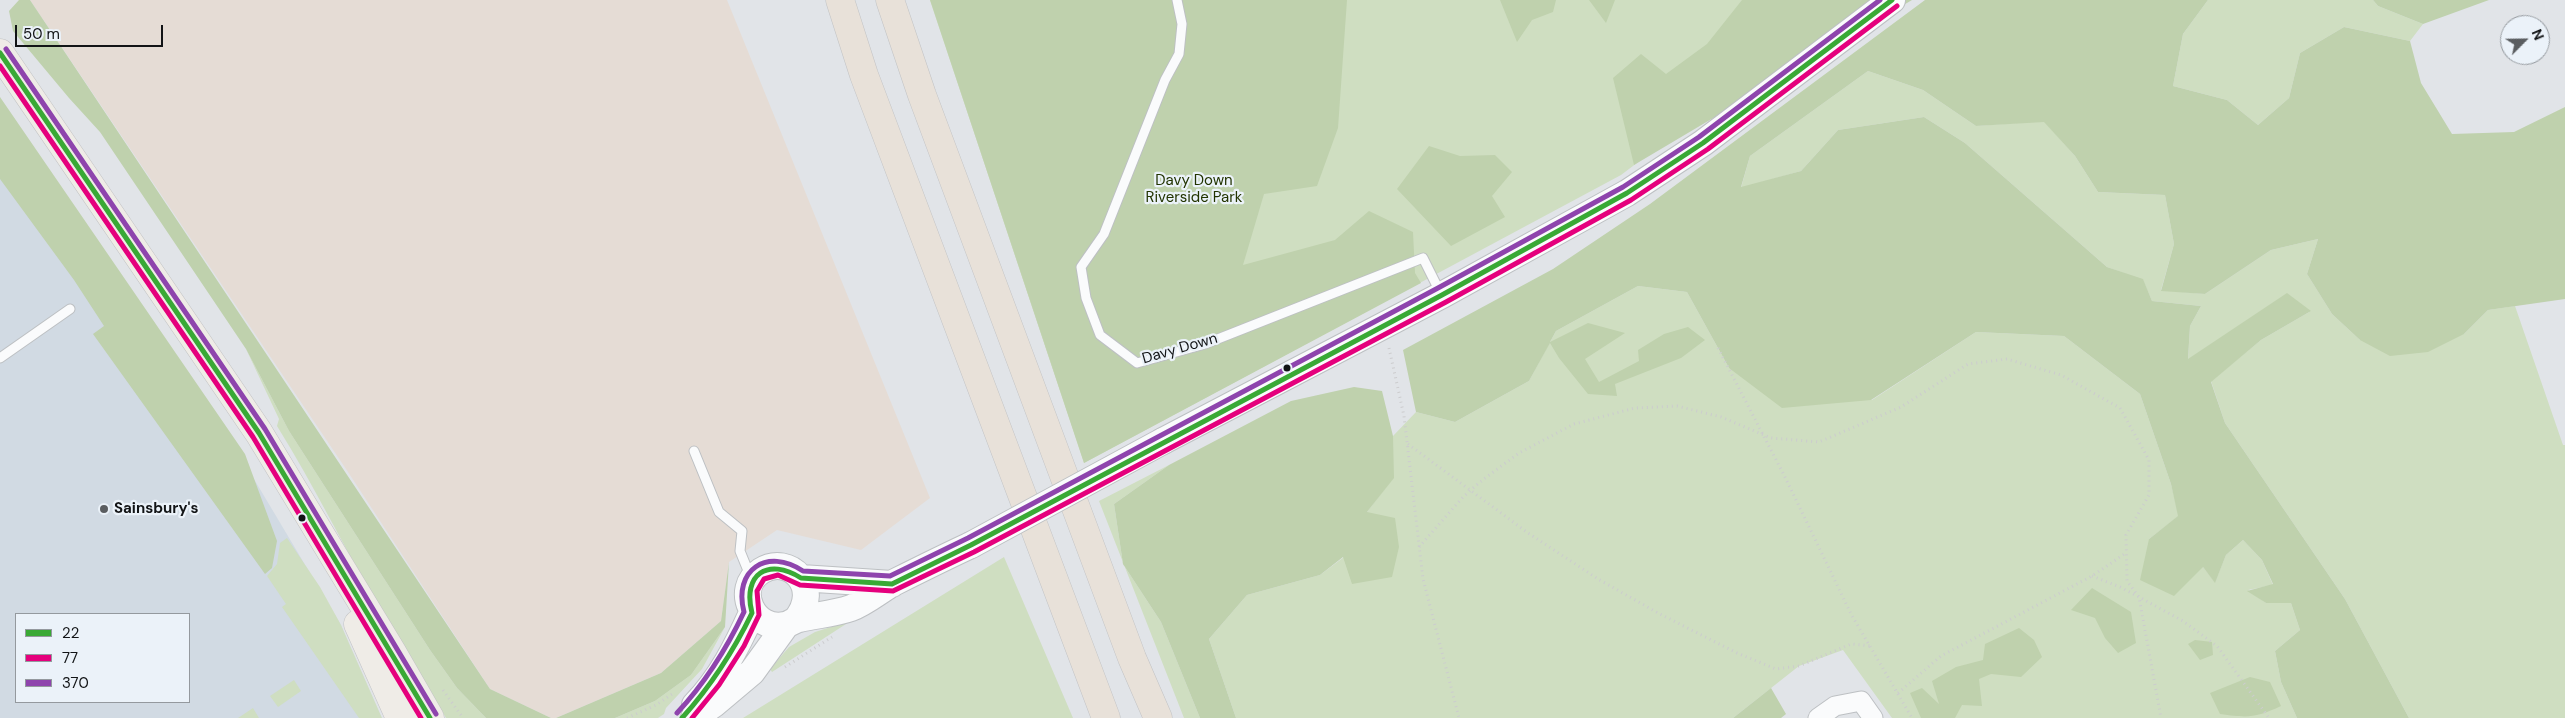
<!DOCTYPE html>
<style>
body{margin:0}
#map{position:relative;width:2565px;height:718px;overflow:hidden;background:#e1e4e8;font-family:"DM Sans",sans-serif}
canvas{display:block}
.legend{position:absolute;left:15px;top:613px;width:175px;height:90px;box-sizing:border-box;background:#ebf2f9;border:1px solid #94999e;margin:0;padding:6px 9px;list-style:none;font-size:15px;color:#121416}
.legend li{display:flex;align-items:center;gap:10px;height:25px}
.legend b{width:25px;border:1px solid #94999e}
.north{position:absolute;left:2500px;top:15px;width:50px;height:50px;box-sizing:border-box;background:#ebf2f9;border:1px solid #94999e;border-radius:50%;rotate:67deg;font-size:14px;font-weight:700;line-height:20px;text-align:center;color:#121416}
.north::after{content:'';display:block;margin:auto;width:18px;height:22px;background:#5a5d60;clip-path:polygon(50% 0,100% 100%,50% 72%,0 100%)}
.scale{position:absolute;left:15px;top:25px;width:148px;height:22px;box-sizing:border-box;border:2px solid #121416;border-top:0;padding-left:6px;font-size:15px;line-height:18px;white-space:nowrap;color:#121416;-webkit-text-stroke:4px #ebf2f9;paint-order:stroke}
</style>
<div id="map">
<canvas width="2565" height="718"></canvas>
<ul class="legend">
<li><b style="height:6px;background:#39a935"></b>22</li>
<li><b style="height:6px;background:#e5007d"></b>77</li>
<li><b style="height:6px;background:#8e44ad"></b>370</li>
</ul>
<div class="north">N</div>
<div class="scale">50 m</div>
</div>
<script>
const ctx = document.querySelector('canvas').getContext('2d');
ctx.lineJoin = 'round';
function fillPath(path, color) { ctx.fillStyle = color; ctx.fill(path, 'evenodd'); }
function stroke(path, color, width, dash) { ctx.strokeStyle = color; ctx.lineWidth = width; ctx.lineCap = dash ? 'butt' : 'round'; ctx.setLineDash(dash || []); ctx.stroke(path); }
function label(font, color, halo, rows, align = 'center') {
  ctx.font = font + ' "DM Sans",sans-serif'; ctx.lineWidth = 4.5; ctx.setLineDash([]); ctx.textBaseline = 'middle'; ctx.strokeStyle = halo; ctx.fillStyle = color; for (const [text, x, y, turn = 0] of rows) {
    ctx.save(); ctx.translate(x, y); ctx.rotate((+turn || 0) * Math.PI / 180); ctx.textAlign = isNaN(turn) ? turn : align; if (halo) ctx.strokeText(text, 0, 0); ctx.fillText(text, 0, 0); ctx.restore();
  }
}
fillPath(new Path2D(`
 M0,112L248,469L341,625L379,718H0ZM16,614H189V702H16Z`), '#d1dae3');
fillPath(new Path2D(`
 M30,0H727L930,498L861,550L777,530L729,562L721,621L661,673L556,718H551L490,689L348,472Z`), '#e5dcd5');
fillPath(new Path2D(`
 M930,0H1861L1763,68L1621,175L1084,463Z
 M2208,0H2373L2378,6L2423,24L2410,41L2344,27L2300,53L2289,98L2258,125L2227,100L2173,86L2183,34Z
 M1868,71L1923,90L1976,126L2044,121L2075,156L2098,192L2165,195L2174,244L2161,290L2205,294L2271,250L2318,239L2307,274L2332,314L2360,340L2464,334L2488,310L2515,306L2563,445H2565V718H2409L2345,599L2225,423L2211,381L2261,340L2311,311L2188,360L2190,326L2201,306L2152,301L2143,280L2107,267L1965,143L1924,117L1838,130L1801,171L1741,188L1750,156Z
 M1638,286L1687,292L1729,368L1872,400L1976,332L2064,336L2140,394L2171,484L2179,516L2149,539L2203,567L2215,582L2226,555L2243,540L2262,560L2273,585L2248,590L2266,603H2291L2300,630L2275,651L2281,682L2297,718H1892L1843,650L1799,666L1733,718H1236L1209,639L1247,595L1320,575L1344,557L1367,512L1393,478V436L1416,412L1455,422L1529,381L1556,331Z
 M246,349L289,431L430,650L457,688L486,718H446C425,683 402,649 382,613C346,551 315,487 277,426L279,419Z
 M1169,465L1114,504L1123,564L1161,622L1200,718H1184L1099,501Z
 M287,538L320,587L341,625L382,718H359L282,607L286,604L267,576L277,564L280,543Z
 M1004,557L1073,718H743Z
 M847,622L846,624L772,672L770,669L789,647L815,632Z
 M725,627L702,669L666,708L664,714L658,718H615L655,701L691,675Z
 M294,680L301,691L278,707L270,696Z
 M253,708L259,718H238Z`), '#cfdec1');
fillPath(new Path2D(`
 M19,0H30L490,689L551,718H486L457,688L430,650L289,431L246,349L100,132L69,98L13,31L9,11Z
 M930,0H1347L1338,128L1317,186L1264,194L1243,265L1335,240L1369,211L1413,232L1415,273L1421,283L1084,463Z
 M1500,0H1556L1553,12L1532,20L1517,42Z
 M1589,0H1615L1606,23Z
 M1742,0H1912L1634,165L1613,78L1641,54L1666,74L1707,44Z
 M1925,0H2208L2183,34L2173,86L2227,100L2258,125L2289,98L2300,53L2344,27L2410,41L2421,83L2452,134L2514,132L2565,107V299L2488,310L2464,334L2428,352L2390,356L2360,340L2332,314L2307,274L2318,239L2271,250L2205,294L2161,291L2174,244L2165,195L2098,192L2075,156L2044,122L1976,126L1923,90L1868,71L1750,156L1741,187L1801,171L1838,130L1924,117L1965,143L2107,267L2143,279L2152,301L2201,306L2190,326L2188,359L2287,293L2311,311L2261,340L2211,382L2225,423L2345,599L2409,718H2297L2281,682L2275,651L2300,630L2291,603H2266L2247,591L2273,584L2262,560L2243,540L2226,555L2215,583L2203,567L2174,596L2140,580L2149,539L2178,516L2171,484L2140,394L2064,336L1976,332L1871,400L1782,408L1729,368L1687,292L1638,286L1556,331L1550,342L1588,323L1625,333L1585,359L1599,382L1639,361L1638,350L1664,334L1688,327L1705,340L1681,358L1615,384L1617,396L1588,394L1559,358L1550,343L1529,381L1455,422L1416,412L1403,350L1553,269L1650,204Z
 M2373,0H2489L2423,24L2378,6Z
 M0,97L245,454L277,541L272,568L265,574L93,334L104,326L74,280L0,179Z
 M1429,146L1460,156L1495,155L1512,172L1492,196L1505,217L1451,246L1397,189Z
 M1354,387L1382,391L1393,436L1394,478L1367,512L1395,518L1399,547L1392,577L1352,584L1343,557L1320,575L1247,595L1209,639L1236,718H1200L1161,622L1123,564L1114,504L1169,465L1291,401Z
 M729,562L725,627L691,675L655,701L615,718H556L661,673L721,621Z
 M2092,588L2131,612L2136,643L2118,653L2105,638L2095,618L2071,610Z
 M2019,628L2034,640L2042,657L2021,677L1991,674L1979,679L1982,706L1962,705L1955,718H1921L1910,693L1922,688L1939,704L1932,681L1956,667L1983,660L1985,644Z
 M2195,640L2212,642L2213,655L2200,660L2188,644Z
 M2250,677L2270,682L2281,706C2255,718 2249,718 2220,714L2210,693Z
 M1771,688L1786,714L1781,718H1733Z`), '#bfd1ad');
const lane = new Path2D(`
 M1177,0L1182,24L1179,54L1165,80L1104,234L1081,267L1086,298L1100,335L1137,363L1205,344L1423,258L1441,294
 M0,358L70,309
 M694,451L719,512L742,531L740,551L751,578`);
const street = new Path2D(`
 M1818,718L1835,706L1861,701L1873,718`);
const secondary = new Path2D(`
 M1163,441L1442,295L1627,193L1703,143L1892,0
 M801,578L892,584
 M796,620C823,587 789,553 761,571C733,589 754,632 785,625C790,624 794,620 799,619C816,615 834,614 851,608C865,603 879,591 893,583C919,570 945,557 971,545
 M695,705C721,678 737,646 752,613
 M694,718L714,704L752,672L786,625`);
const primary = new Path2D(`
 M0,53L259,433L392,652L430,718
 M358,624L400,718`);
const highway = new Path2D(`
 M840,0L864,75L1106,718
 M890,0L922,95L1132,658L1158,718`);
stroke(lane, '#bdc0c3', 11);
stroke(street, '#bdc0c3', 21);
stroke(secondary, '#bdc0c3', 28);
stroke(primary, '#c1c2c4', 29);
stroke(highway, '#c1c2c4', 29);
stroke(new Path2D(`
 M1389,348L1404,416L1423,579L1459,718
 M1718,348L1785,477L1851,614L1912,718
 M1408,444L1528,533L1598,579L1658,613L1737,653L1776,669L1799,666L1851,644L1871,646
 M1419,547L1463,497L1480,482L1519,453L1574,424L1635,408L1677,406L1721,417L1771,438L1819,442L1901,407L1968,364L2007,359L2061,375L2120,408L2149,460V495L2126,535L2127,581L2139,597L2183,621L2217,646L2269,718
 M2092,576L2120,587L2139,597L2161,718
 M785,667L832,637
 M443,690L463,718
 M1898,693L1941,656L2092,576L2126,553
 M627,718L656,705L675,692`), '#ccccce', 3, [1, 4]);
stroke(lane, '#fafbfc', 9);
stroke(street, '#fafbfc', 19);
stroke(secondary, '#fafbfc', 26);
stroke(primary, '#efece7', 28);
stroke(highway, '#e8e1d9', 28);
const secondaryBridge = new Path2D(`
 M971,545L1163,441`);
stroke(secondaryBridge, '#bdc0c3', 28, []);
stroke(secondaryBridge, '#fafbfc', 26);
stroke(new Path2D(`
 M0,53L259,433L430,718
 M682,718C711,686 733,652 752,613C742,574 768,557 801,578L892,584L971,545L1442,295L1627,193L1703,143L1892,0`), '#39a935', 5);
stroke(new Path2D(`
 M0,66L253,437L421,718
 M692,718L719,685L744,646L759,615L757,591L764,579L778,575L800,585L893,591L974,552L1446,302L1631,200L1708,149L1897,6`), '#e5007d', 5);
stroke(new Path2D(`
 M6,49L265,429L436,714
 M677,713C705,683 726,650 744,612C733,570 767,547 803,571L890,576L968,538L1438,288L1623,187L1699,137L1880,0`), '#8e44ad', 5);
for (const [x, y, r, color] of [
 [1287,368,4.5,"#121416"],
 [104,509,5,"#5a5d60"],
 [302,518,4.5,"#121416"]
]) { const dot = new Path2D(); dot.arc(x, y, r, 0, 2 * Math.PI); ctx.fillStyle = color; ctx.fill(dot); stroke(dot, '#ebf2f9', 2); }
label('15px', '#223400', '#ebf2f9', [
 ["Davy Down",1194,181],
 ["Riverside Park",1194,198]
]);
label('15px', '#121416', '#ebf2f9', [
 ["Davy Down",1180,349,-16]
]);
label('bold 15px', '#121416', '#ebf2f9', [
 ["Sainsbury's",114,509]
], 'left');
</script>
